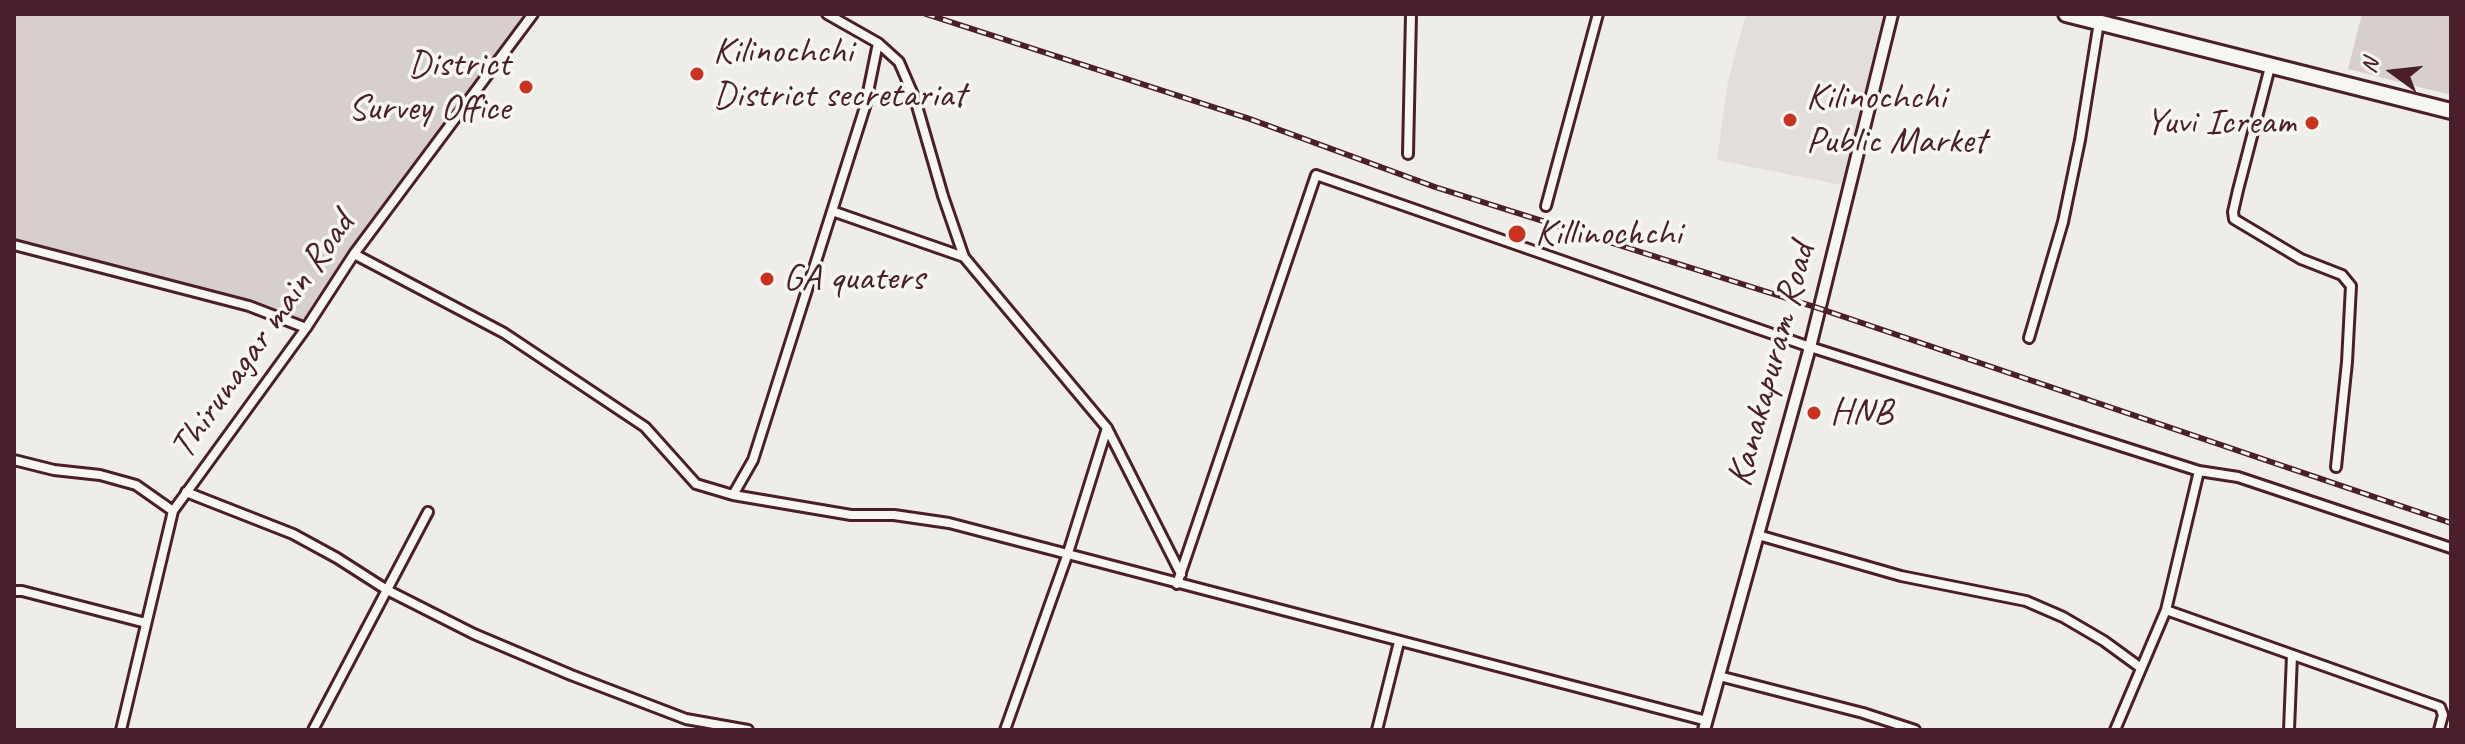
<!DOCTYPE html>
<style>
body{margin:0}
#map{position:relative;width:2465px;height:744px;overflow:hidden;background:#efedea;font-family:Caveat,sans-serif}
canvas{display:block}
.frame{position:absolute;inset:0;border:16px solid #4a1f2b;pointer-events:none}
.north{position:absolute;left:2353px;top:32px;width:80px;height:80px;-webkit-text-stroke:6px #f6f6f2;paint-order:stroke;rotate:285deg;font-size:22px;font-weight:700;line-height:32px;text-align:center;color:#4a1f2b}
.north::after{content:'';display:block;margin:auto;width:28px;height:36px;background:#4a1f2b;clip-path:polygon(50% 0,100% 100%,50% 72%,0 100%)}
</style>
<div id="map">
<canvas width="2465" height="744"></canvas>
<div class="frame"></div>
<div class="north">N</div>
</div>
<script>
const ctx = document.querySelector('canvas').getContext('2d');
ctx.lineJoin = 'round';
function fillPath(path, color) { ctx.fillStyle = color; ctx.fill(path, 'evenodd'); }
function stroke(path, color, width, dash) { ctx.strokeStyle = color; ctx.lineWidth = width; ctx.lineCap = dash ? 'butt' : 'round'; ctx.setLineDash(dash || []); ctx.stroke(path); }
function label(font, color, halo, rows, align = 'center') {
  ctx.font = font + ' Caveat,sans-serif'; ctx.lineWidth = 7; ctx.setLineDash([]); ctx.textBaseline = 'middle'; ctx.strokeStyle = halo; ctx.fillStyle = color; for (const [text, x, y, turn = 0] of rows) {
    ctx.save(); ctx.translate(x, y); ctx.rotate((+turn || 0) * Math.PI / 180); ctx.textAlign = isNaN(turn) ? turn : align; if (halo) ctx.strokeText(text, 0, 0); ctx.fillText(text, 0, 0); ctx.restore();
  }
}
fillPath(new Path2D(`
 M1746,14H1883L1842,185L1717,160L1728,81Z`), '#e3dedc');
fillPath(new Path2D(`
 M14,14H536L306,328L14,247Z
 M2362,14H2451V95L2348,69Z`), '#d7cfce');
const minor = new Path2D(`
 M878,43L899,62L915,99L943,196L964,257L1107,428L1181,574
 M2270,67L2238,190L2233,212L2234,219L2301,259L2342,275L2351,286L2347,362L2336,467
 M1408,154L1411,14
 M1546,206L1598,14
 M832,211L964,257
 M14,245L249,306L306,328
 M354,254L504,333L645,427L696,484L733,495L753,460L865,107L878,43L827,14
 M2029,338L2063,222L2080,140L2099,22
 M14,460L54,470L100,475L136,485L173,511
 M186,492L293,534L337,558L387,590L474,634L571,675L686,719L748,730
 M733,495L851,515H894L949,523L1707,721
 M1758,535L1901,576L2026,601L2063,617L2104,641L2141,668
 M1177,584L1316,175L1810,347L2199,471L2238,477L2451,548
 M14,591H22L146,623
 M2166,610L2440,707L2443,715L2439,730
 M1719,676L1863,713L1915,730
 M121,730L173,511L306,328L354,254L533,14
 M313,730L428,512
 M1005,730L1067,556L1107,428
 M1377,730L1399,642
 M2115,730L2166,610L2199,471
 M2289,730L2292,655`);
const tertiary = new Path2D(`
 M1704,730L1810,347L1892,14`);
const trunk = new Path2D(`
 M2066,14L2451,111`);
stroke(minor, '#4a1f2b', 14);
stroke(tertiary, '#4a1f2b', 16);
stroke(trunk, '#4a1f2b', 20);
stroke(minor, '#f6f6f2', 8);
stroke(tertiary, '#f6f6f2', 10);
stroke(trunk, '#f6f6f2', 14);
const rail = new Path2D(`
 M926,14L1250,119L1435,187L1818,308L2451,523`);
stroke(rail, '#4a1f2b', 6);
stroke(rail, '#f6f6f2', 3, [9]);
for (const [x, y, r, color] of [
 [697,74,8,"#c8321e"],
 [526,87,8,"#c8321e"],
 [1790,120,8,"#c8321e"],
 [2312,123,8,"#c8321e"],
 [1517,234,10,"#c8321e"],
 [767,279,8,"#c8321e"],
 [1814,413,8,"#c8321e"]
]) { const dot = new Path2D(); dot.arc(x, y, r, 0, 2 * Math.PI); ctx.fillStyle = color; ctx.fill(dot); stroke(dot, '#f6f6f2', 3); }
label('38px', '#4a1f2b', '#f6f6f2', [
 ["Kilinochchi",713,52],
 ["District secretariat",713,96],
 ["District",510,65,"right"],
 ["Survey Office",510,109,"right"],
 ["Kilinochchi",1806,98],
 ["Public Market",1806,142],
 ["Yuvi Icream",2296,123,"right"],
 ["Killinochchi",1535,234],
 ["GA quaters",783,279],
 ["HNB",1830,413]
], 'left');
label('38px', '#4a1f2b', '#f6f6f2', [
 ["Thirunagar main Road",263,336,-55],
 ["Kanakapuram Road",1772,365,-75]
]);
</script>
